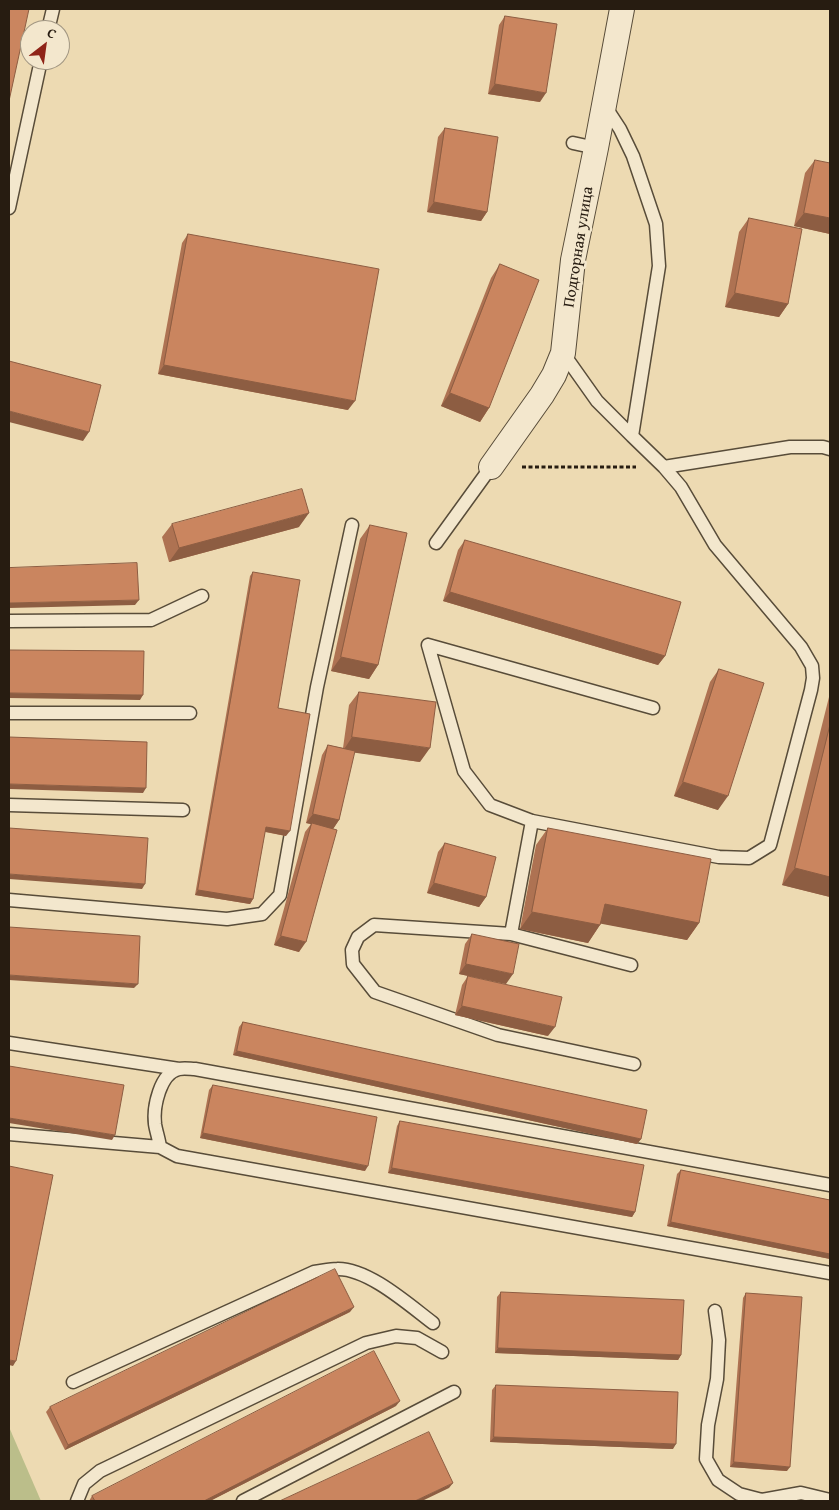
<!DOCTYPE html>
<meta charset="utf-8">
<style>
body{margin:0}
#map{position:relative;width:839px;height:1510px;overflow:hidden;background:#eddab2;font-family:"Gentium Book Plus",serif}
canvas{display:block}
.frame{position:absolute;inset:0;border:10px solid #271c11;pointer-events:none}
.north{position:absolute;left:20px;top:20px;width:50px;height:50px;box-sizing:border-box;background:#f3e7cd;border:1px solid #a19682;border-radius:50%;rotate:30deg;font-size:14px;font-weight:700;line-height:20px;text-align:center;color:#271c11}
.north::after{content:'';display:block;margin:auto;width:18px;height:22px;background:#8f2418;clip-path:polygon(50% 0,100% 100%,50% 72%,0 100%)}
</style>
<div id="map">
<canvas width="839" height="1510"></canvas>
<div class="frame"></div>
<div class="north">С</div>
</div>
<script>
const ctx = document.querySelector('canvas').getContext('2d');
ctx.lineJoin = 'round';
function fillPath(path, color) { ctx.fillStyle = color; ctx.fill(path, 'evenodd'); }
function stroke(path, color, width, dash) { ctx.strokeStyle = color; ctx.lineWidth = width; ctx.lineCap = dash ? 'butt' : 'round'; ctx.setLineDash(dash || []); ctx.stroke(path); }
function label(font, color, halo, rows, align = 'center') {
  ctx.font = font + ' "Gentium Book Plus",serif'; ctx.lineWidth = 5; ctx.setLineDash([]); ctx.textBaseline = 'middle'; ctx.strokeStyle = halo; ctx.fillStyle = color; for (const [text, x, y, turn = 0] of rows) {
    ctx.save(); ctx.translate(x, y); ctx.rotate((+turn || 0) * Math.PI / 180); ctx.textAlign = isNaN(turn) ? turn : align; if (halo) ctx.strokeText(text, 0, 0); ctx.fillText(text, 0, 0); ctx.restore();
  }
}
fillPath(new Path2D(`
 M9,1427L41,1501H9Z`), '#bbbe8a');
const lane = new Path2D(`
 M48,30L53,9
 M573,143L596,148
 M9,208L41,60
 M563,353L597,401L632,436L659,266L656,224L633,156L620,129L605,106
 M664,467L790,447H823L830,449
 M436,543L491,467
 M9,621L151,620L202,596
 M428,645L464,771L490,805L532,821L719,857L749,858L770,845L811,690L813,678L812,666L801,647L715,545L681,487L664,467L632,436
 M428,645L653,708
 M9,713H190
 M9,805L183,810
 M532,821L511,934L374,925L358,937L352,950L353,964L375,992L498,1035L634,1064
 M9,900L227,919L262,914L280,895L317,687L352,525
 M511,934L631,965
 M9,1043L179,1069
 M9,1134L160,1147
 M830,1185L195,1069C191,1069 184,1068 179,1069C160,1073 153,1107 155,1124C156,1131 159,1139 160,1147L177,1156L830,1273
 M715,1311L719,1340L717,1379L708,1425L706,1459L718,1480L739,1494L762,1500L801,1493L830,1500
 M73,1382L314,1272C322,1271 330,1269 337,1269C368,1268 409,1305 433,1323
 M77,1501L84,1484L100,1471L366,1343L396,1336L417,1338L442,1352
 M243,1501L454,1392`);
const street = new Path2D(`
 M491,467L542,395L554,375L563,353L573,260L596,148L622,9`);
stroke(lane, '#584c39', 15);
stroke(street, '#584c39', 26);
stroke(new Path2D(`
 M522,467H636`), '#271c11', 3, [4, 2.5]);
stroke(lane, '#f3e7cd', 12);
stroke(street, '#f3e7cd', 24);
fillPath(new Path2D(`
 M505,16L540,102L488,94L499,25Z
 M445,128L487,212L481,221L427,212L438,137Z
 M815,160L830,234L794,226L805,173Z
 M749,218L788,304L779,317L725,307L739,232Z
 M188,234L348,410L158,374L182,243Z
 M500,264L489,408L480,422L441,406L491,278Z
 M172,524L299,527L169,562L162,537Z
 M370,525L378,665L369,679L331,671L360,539Z
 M465,540L665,656L658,665L443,601L458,550Z
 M253,572L278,708L286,836L265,832L253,899L250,904L195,895L250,576Z
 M719,669L718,810L674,796L710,682Z
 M359,692L420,762L354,752L339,820L333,829L299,952L274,945L305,832L311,824L306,823L322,755L328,745L343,748L349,705Z
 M830,693V897L782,885Z
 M548,828L699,923L687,940L601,923L588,943L520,929L536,845Z
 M445,843L486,897L479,907L427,893L438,852Z
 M472,934L506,984L459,974L465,944Z
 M468,976L548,1036L455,1015L462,985Z
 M243,1022L641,1139L637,1144L233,1055L239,1027Z
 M213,1085L365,1171L200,1138L209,1090Z
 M400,1121L635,1212L632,1217L388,1173L397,1126Z
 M681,1170L830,1200V1259L667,1226L677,1174Z
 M501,1292L681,1355L678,1360L495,1353L497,1297Z
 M746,1293L787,1471L730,1467L743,1298Z
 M350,1312L65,1450L46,1412L50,1407Z
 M496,1385L673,1449L490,1442L492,1390Z
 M396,1406L210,1501H89L92,1496Z`), '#ae7252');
fillPath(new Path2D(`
 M495,84L546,93L540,102L488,94Z
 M434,202L487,212L481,221L427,212Z
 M804,213L830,218V234L794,226Z
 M735,293L788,304L779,317L725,307Z
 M164,365L355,401L348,410L158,374Z
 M450,393L489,408L480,422L441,406Z
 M9,411L89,432L83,441L9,422Z
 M309,513L299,527L169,562L179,548Z
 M450,592L665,656L658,665L443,601Z
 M139,600L135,605L9,608V603Z
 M341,657L378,665L369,679L331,671Z
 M9,693L143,695L140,700L9,698Z
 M352,737L430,748L420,762L343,751Z
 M683,782L728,796L718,810L674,796Z
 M9,784L146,788L143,793L9,789Z
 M313,814L339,820L333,829L306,823Z
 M266,827L290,831L286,836L262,831Z
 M795,868L830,877V897L782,885Z
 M9,874L145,884L142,889L9,879Z
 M434,883L486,897L479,907L427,893Z
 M198,890L253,899L250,904L195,895Z
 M605,904L699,923L687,940L592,922Z
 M532,912L600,925L588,943L520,929Z
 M281,936L306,942L299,952L274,945Z
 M466,964L513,974L506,984L459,974Z
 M9,975L138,984L134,988L9,980Z
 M462,1006L555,1027L548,1036L455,1015Z
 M237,1051L641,1139L637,1144L233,1055Z
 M9,1118L115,1135L112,1140L9,1123Z
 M203,1133L368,1166L365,1171L200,1138Z
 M392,1168L635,1212L632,1217L388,1173Z
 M671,1222L830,1254V1259L667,1226Z
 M354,1307L350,1312L65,1450L68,1445Z
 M498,1348L681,1355L678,1360L495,1353Z
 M9,1360L16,1361L13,1366L9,1365Z
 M400,1401L396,1406L210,1501H204Z
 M494,1437L676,1444L673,1449L490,1442Z
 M734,1462L790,1467L787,1471L730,1467Z
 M453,1483L449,1488L422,1501H415Z`), '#8d5d42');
const building = new Path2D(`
 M9,9H29L9,101Z
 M505,16L557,24L546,93L495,84Z
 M445,128L498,137L487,212L434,202Z
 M815,160L830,163V218L804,213Z
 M749,218L802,229L788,304L735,293Z
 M188,234L379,269L355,401L164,365Z
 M500,264L539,280L489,408L450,393Z
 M9,361L101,385L89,432L9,411Z
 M302,489L309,513L179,548L172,524Z
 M370,525L407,533L378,665L341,657Z
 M465,540L681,602L665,656L450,592Z
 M137,563L139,600L9,603V568Z
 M253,572L300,580L278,708L310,714L290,831L266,827L253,899L198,890Z
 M9,650L144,651L143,695L9,693Z
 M719,669L764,683L728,796L683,782Z
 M359,692L436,702L430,748L352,737Z
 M830,725V877L795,868Z
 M9,737L147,742L146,788L9,784Z
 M328,745L355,751L339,820L313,814Z
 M312,823L337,830L306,942L281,936Z
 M9,828L148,838L145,884L9,874Z
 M548,828L711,859L699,923L605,904L600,925L532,912Z
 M445,843L496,857L486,897L434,883Z
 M9,927L140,936L138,984L9,975Z
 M472,934L519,944L513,974L466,964Z
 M468,976L562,997L555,1027L462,1006Z
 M243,1022L647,1110L641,1139L237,1051Z
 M9,1066L124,1085L115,1135L9,1118Z
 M213,1085L377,1117L368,1166L203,1133Z
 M400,1121L644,1165L635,1212L392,1168Z
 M9,1166L53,1175L16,1361L9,1360Z
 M681,1170L830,1200V1254L671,1222Z
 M335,1269L354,1307L68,1445L50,1407Z
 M501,1292L684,1300L681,1355L498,1348Z
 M746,1293L802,1297L790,1467L734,1462Z
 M374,1351L400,1401L204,1501H95L92,1496Z
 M496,1385L678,1392L676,1444L494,1437Z
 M429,1432L453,1483L415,1501H280Z`);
fillPath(building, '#ca855f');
stroke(building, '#8d5d42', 1);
label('16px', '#271c11', '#f3e7cd', [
 ["Подгорная улица",579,247,-81]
]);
</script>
